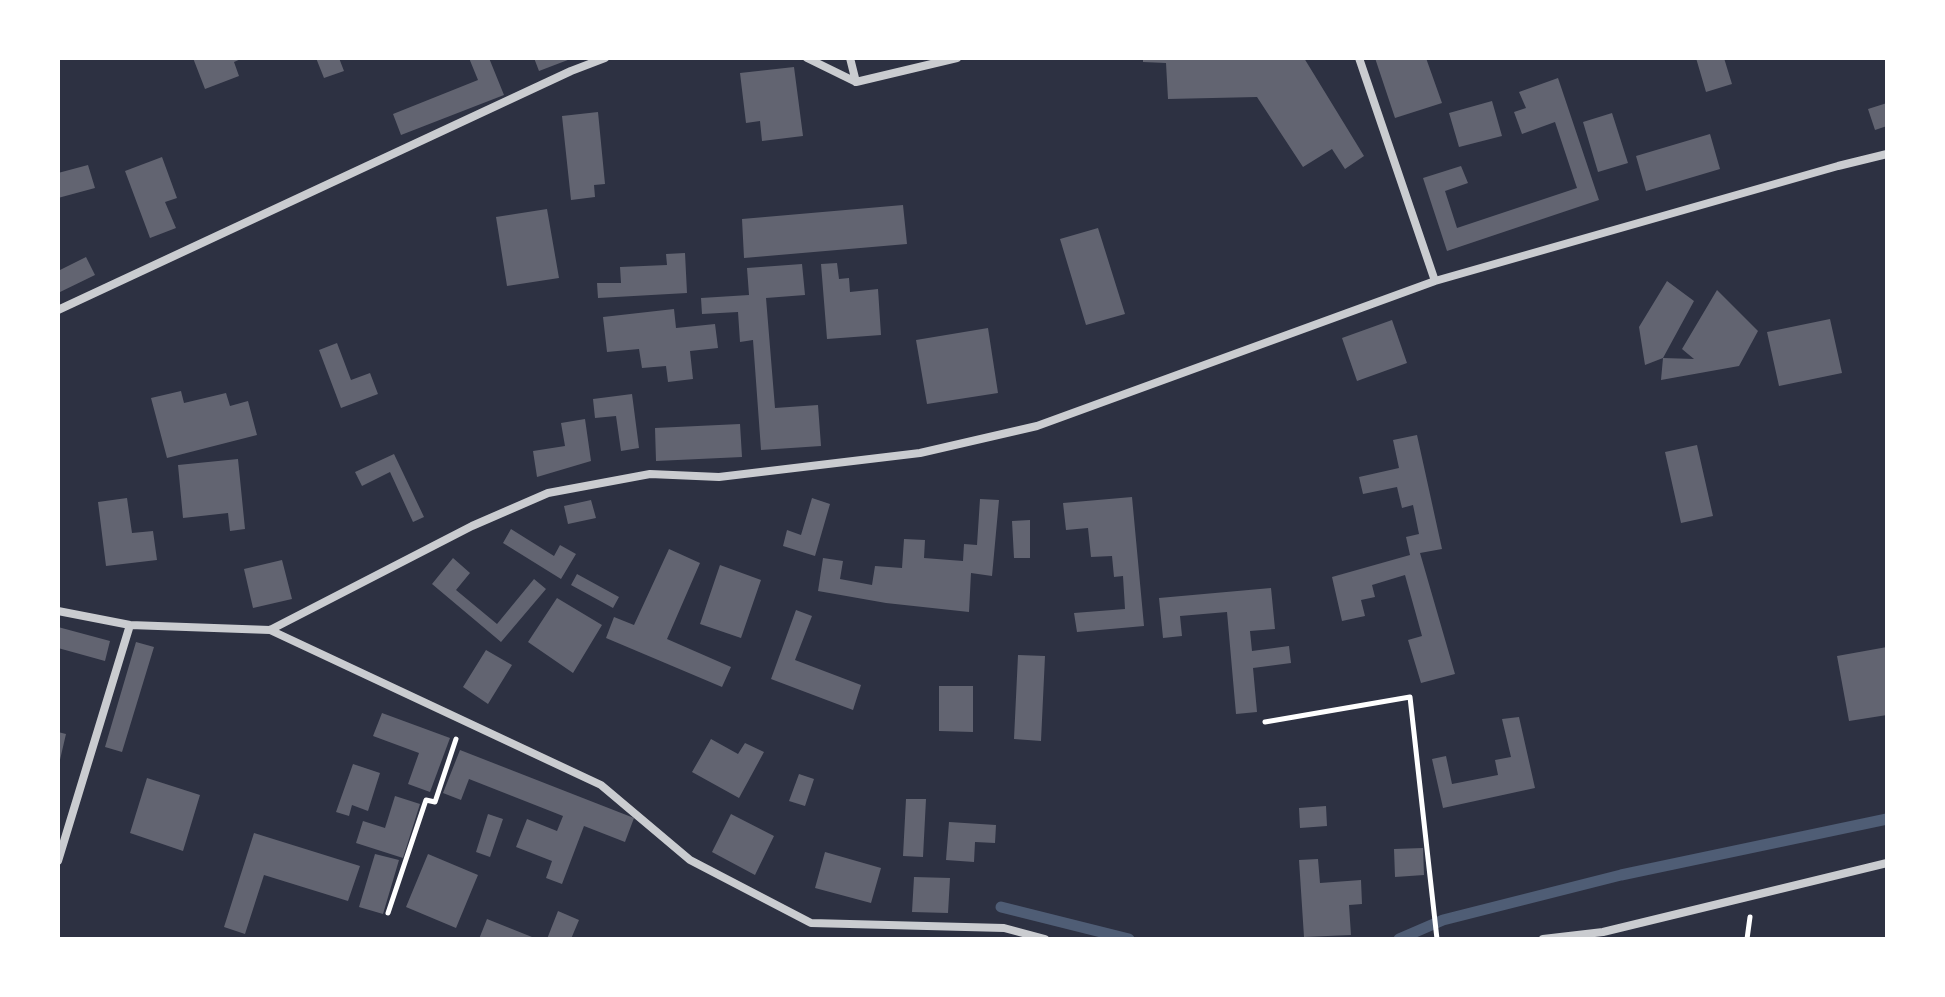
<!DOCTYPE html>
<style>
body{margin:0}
#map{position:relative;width:1945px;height:997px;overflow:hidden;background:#2d3142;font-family:"Fira Sans",sans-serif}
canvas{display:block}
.frame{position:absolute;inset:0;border:60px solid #fff;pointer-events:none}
</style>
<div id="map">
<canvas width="1945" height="997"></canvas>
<div class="frame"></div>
</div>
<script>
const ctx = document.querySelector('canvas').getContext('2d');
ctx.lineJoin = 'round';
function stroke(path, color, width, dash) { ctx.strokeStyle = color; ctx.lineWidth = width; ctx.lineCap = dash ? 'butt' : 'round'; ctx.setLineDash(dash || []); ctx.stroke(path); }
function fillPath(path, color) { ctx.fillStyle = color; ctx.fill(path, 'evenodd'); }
stroke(new Path2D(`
 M1001,907L1129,939
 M1399,939L1443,920L1621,875L1887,819`), '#4f5d75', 11);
fillPath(new Path2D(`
 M193,58H243L234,62L239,76L205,89Z
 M316,58H339L344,71L324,78Z
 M469,58H489L504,95L401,135L393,114L478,80Z
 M534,58H573L539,71Z
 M1143,58H1304L1364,156L1345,169L1332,149L1303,167L1257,97L1168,99L1166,63L1143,62Z
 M1375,58H1426L1442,103L1395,118Z
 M1696,58H1724L1732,84L1706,92Z
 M794,67L803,136L762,141L760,121L746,123L740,73Z
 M1558,78L1599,200L1447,251L1423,178L1461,166L1468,183L1445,191L1457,228L1577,188L1555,122L1522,134L1514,112L1526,108L1519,92Z
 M1492,101L1502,136L1459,147L1449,113Z
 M1887,103V126L1875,130L1868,109Z
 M598,112L605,184L594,185L595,197L571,200L562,116Z
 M1612,113L1628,163L1598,172L1583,122Z
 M1710,134L1720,169L1646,191L1636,156Z
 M162,157L177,198L165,202L176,228L150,238L125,171Z
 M88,165L95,188L58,198V173Z
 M903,205L907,244L744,258L742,219Z
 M547,209L559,278L507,286L496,217Z
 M1098,228L1125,314L1086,325L1060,239Z
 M685,253L687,293L598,298L597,283H621L620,267L667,265L666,254Z
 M86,257L95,275L58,293V271Z
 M837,263L839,279L849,278L850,292L878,289L881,335L827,339L821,264Z
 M802,264L805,295L766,298L775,408L818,405L821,446L761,450L753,340L740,342L738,312L702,314L701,298L749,295L747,268Z
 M1667,281L1694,301L1663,358L1645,365L1639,327Z
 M1717,290L1758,331L1739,366L1661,380L1663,358L1694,359L1682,349Z
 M674,309L676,328L715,324L718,348L690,351L693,379L668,382L666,366L642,368L639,349L607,352L603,317Z
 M1830,319L1842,373L1779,386L1767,332Z
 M1392,320L1407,363L1357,381L1342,338Z
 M988,328L998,393L927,404L916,340Z
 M337,343L351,380L370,373L378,394L341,408L319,350Z
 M181,391L184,403L226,393L230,406L248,401L257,435L167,458L151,398Z
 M632,394L639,448L621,451L616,416L595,418L593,399Z
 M585,419L591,461L537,477L533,451L565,446L561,423Z
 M740,424L742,457L656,461L655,428Z
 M1417,435L1442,549L1420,553L1455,674L1421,683L1408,640L1422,636L1405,575L1372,585L1375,597L1361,600L1365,616L1342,621L1332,577L1410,555L1406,537L1419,534L1413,505L1402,508L1397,487L1363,494L1359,477L1399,468L1393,440Z
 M1697,445L1713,516L1681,523L1665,452Z
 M394,454L424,517L413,522L390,472L362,486L355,472Z
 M238,459L245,529L230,531L228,513L183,518L178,465Z
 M1132,497L1144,626L1077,632L1074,613L1125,609L1123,576L1114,577L1112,556L1091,557L1088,528L1066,530L1063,503Z
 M127,498L132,533L153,531L157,560L106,566L98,502Z
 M812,498L830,504L815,556L783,546L787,530L801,535Z
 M980,499L999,500L992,576L971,573L969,612L886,603L818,591L823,558L843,561L840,579L872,585L875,566L902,568L904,539L925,540L924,558L963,561L964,544L977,545Z
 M591,500L596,518L568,524L564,506Z
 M1030,520V558H1014L1012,521Z
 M511,529L554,556L560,545L576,554L561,579L503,543Z
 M669,549L700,563L667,639L731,667L722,687L606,638L614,617L634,625Z
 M453,558L470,573L456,590L497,624L534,579L546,589L501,642L432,584Z
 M282,560L292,599L253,608L244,569Z
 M720,565L761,580L741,638L700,624Z
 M577,574L619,597L613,608L571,585Z
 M1271,588L1275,629L1250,631L1252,651L1289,646L1291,663L1253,668L1257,712L1236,714L1227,612L1180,616L1182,636L1163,638L1159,598Z
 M557,598L602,625L573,673L528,642Z
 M796,610L812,616L795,660L861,685L853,710L771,679Z
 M58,627L110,641L105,661L58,648Z
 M136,642L154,647L122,752L105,747Z
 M1887,647V715L1849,721L1837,656Z
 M486,650L512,665L488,704L463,687Z
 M1018,655L1045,656L1041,741L1014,739Z
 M939,686H973V732L939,731Z
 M382,713L450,738L430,792L408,784L419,753L373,736Z
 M1519,717L1535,788L1443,808L1432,759L1446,756L1452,784L1498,775L1495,760L1511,757L1502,719Z
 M58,732L66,734L59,764L58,763Z
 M711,739L738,754L745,743L764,752L739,798L692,772Z
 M460,750L634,818L625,842L584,826L562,884L546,878L552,861L516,847L527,819L557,831L563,816L469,779L461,800L443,793Z
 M353,764L380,773L368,811L352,805L349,816L336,812Z
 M799,774L814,779L805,806L789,801Z
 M147,778L200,795L183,851L130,833Z
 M395,796L420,804L403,858L356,843L363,821L385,828Z
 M906,799H926L923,857L903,856Z
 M1326,806L1327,826L1300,828L1299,808Z
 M488,814L503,819L490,857L476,852Z
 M731,814L774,836L755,875L712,852Z
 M949,822L996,825L995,843L975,842L974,862L946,860Z
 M254,833L360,866L348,901L264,875L245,934L224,927Z
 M1423,848L1424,875L1395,877L1394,849Z
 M825,852L881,868L871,903L815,888Z
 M375,854L399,860L383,914L359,907Z
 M428,854L478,875L456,928L406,907Z
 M1318,859L1320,883L1361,880L1362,904L1349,905L1351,935L1304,937L1299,860Z
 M914,877L950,878L948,913L912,912Z
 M558,911L579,920L571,939H547Z
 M487,919L537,939H479Z`), '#626471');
stroke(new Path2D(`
 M1265,722L1410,697L1437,939
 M388,913L426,800L435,802L456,739
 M1747,939L1750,917`), '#fff', 5);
stroke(new Path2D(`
 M807,58L856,82L957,58
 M850,58L856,82
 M1359,58L1435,281
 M58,310L571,71L605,58
 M58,611L130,625L270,630L472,526L548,493L650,474L719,477L920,453L1037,426L1435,281L1838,166L1887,154
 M270,630L601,785L690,860L811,923L1004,928L1045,939
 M58,861L130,625
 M1543,939L1603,932L1887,863`), '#caccd0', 8);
</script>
